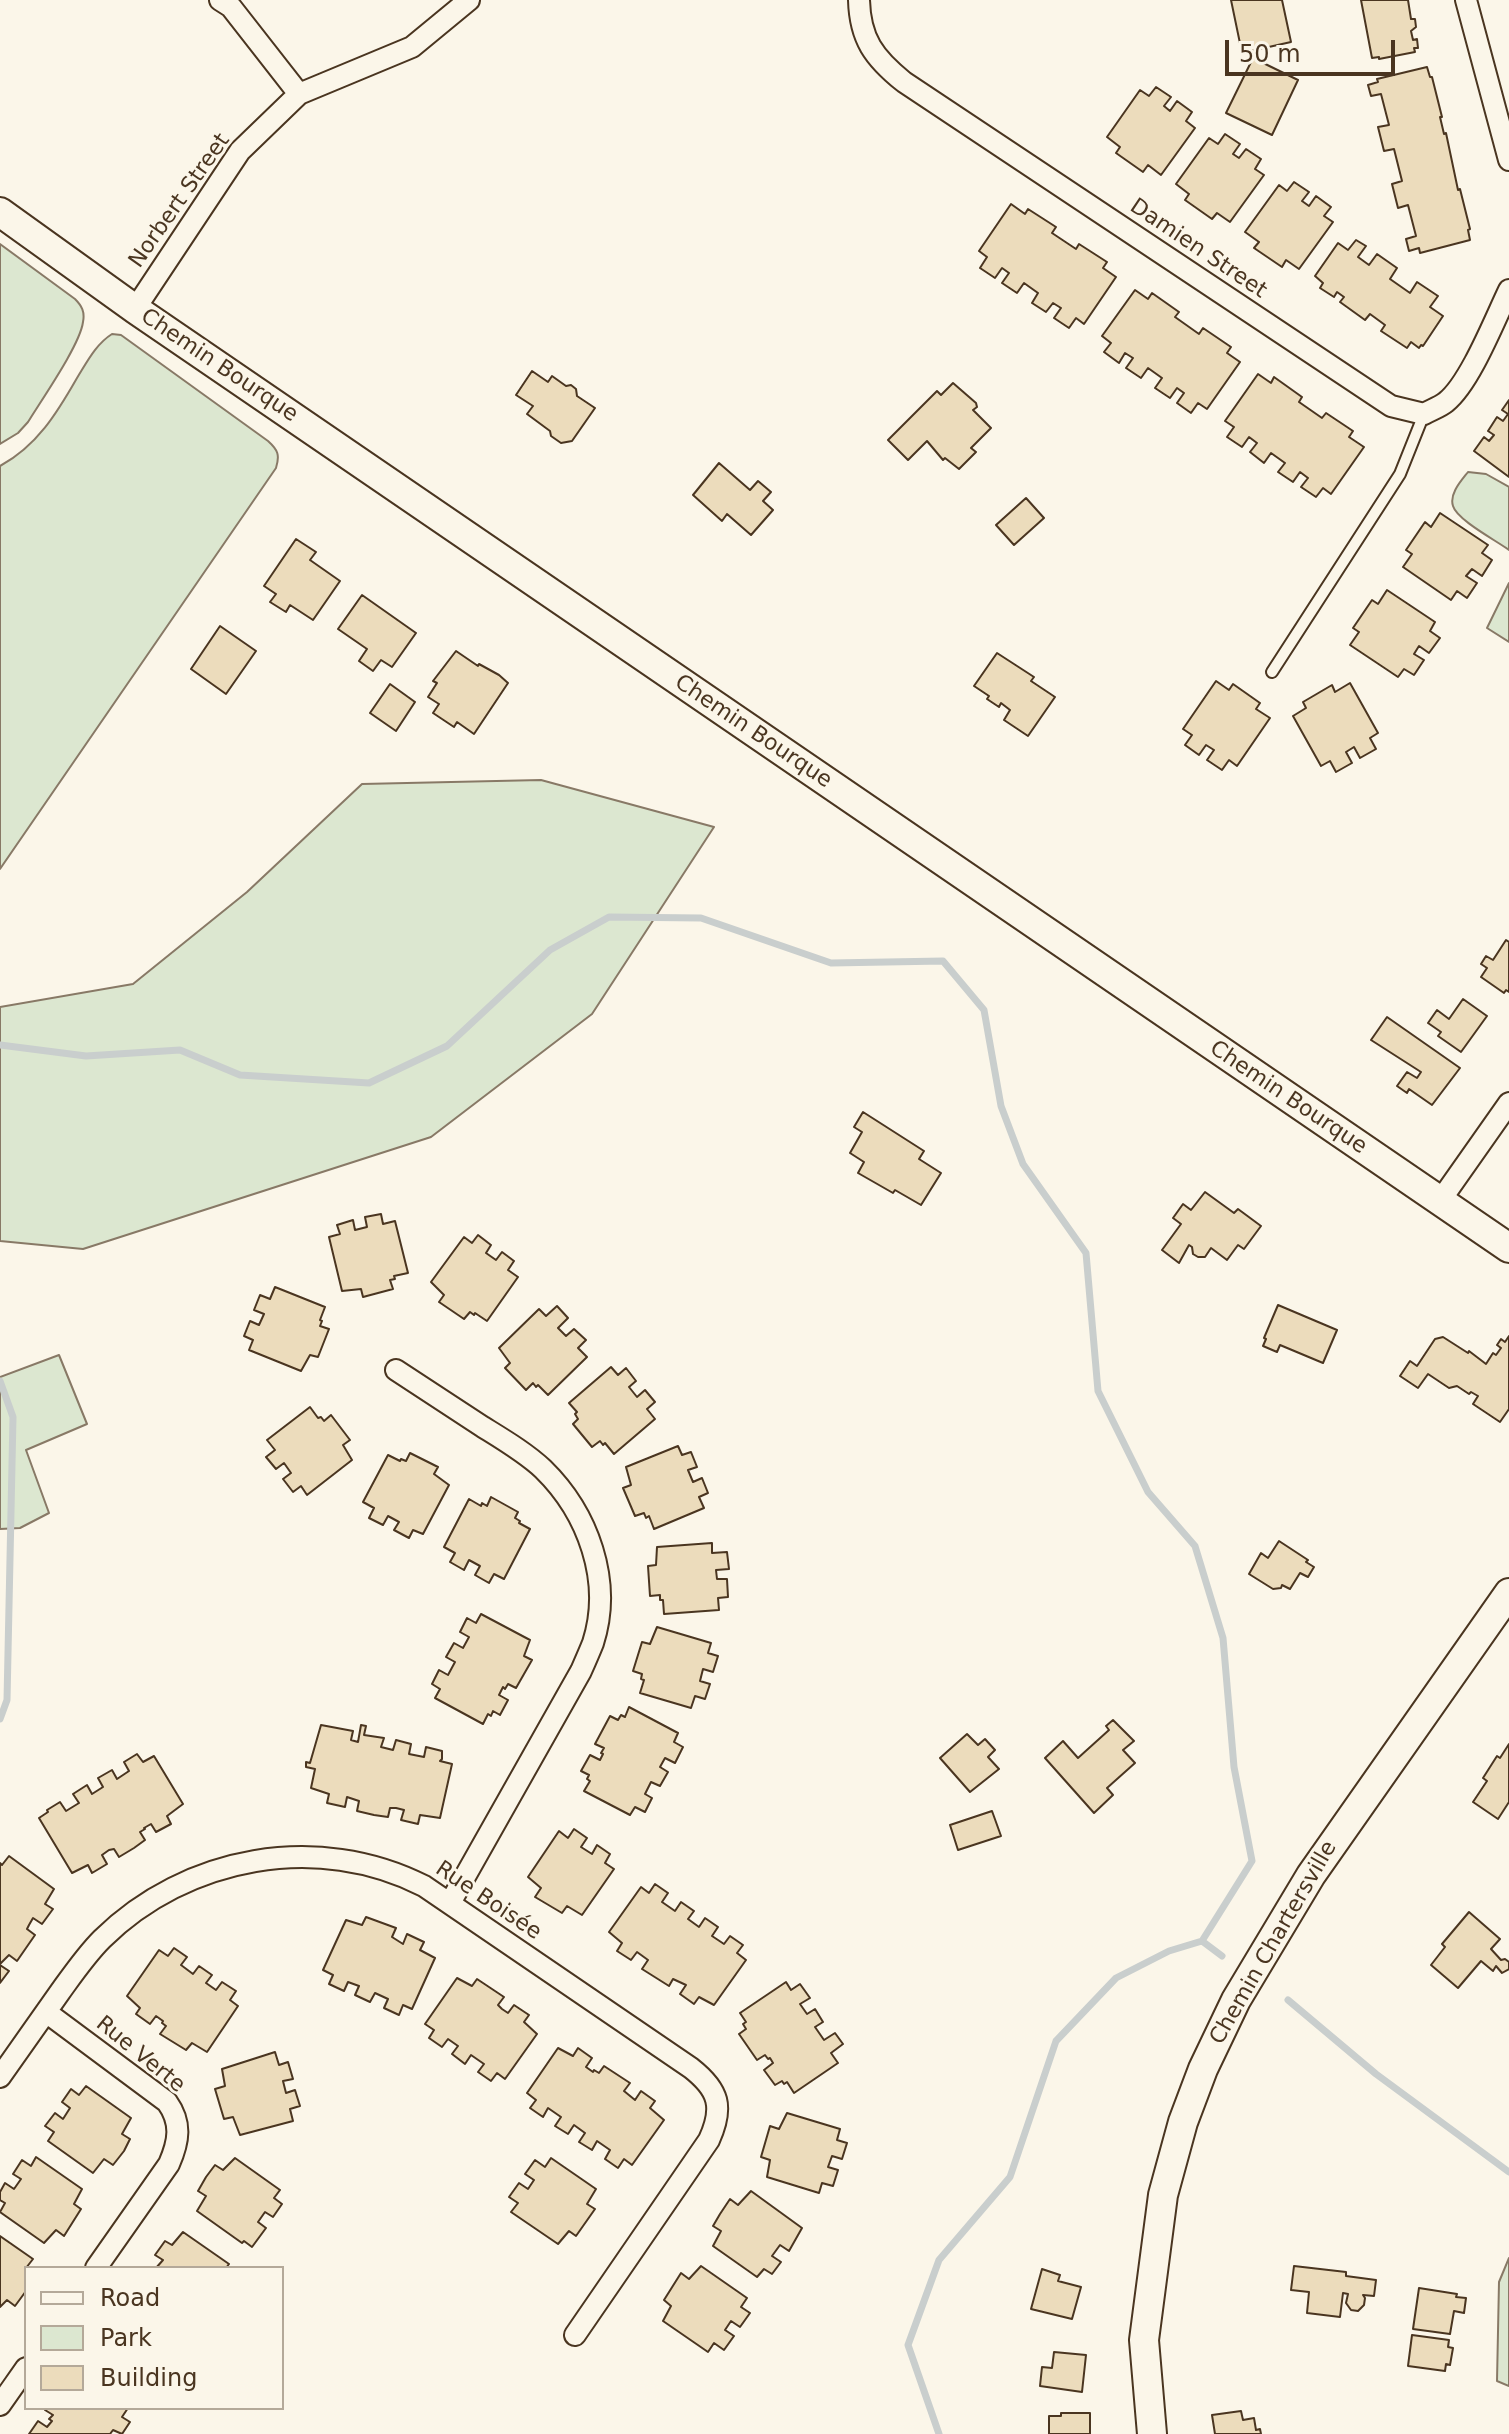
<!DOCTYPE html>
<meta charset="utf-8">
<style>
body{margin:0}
#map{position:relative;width:1509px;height:2434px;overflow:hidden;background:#fbf6e9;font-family:"DejaVu Sans",sans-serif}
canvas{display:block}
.legend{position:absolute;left:24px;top:2266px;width:260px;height:144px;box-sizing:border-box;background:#fbf6e9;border:2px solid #b4a999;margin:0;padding:10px 14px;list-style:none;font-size:24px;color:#4a3520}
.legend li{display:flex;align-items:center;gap:16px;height:40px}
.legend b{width:40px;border:2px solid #b4a999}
.scale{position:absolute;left:1225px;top:40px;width:170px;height:36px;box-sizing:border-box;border:4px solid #4a3520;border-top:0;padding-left:10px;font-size:24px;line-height:28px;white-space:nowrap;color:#4a3520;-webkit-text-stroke:6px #fbf6e9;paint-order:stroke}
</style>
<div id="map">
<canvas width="1509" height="2434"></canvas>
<ul class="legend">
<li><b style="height:10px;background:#fbf6e9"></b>Road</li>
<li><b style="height:22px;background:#dce7d0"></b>Park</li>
<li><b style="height:22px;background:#ecdcbc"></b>Building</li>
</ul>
<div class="scale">50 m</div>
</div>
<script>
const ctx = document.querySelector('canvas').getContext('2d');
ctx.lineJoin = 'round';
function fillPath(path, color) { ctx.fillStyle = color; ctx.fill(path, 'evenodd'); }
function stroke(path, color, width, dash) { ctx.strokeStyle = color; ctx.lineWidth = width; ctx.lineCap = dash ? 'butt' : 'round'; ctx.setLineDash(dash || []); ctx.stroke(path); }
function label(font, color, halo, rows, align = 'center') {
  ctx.font = font + ' "DejaVu Sans",sans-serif'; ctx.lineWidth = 6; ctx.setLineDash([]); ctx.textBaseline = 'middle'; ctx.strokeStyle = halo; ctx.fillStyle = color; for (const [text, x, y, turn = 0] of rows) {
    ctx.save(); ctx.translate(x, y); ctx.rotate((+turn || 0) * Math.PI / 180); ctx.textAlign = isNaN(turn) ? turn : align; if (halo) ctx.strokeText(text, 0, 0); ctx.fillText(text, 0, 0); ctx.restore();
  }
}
const green = new Path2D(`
 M0,244L75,299C82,306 85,312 83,322C80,345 42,399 28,422L18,433L0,444Z
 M112,334L121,335L268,441C278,450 280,455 276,468L0,869V466C37,446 57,413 77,378C87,362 96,344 112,334Z
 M1468,472L1486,474L1509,487V550C1497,541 1457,520 1453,506C1449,494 1461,481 1468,472Z
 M1509,583V642L1487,628Z
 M541,780L714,827L592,1014L431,1137L83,1249L0,1241V1007L133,984L247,892L362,784Z
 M59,1355L87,1424L26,1450L49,1513L20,1528L0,1529V1377Z
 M1509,2258V2386L1497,2381L1499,2282Z`);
fillPath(green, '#dce7d0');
stroke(green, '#887966', 2);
stroke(new Path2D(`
 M0,1045L86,1056L180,1050L240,1075L369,1083L447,1046L550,950L609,917L701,918L831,963L943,961L984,1010L1001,1106L1023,1164L1086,1253L1098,1391L1148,1492L1195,1546L1223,1638L1234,1767L1252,1861L1202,1941L1169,1951L1116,1978L1056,2041L1010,2177L939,2260L908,2345L939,2434
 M0,1381L13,1417L7,1700L0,1719
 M1202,1941L1222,1956
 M1288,2000L1376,2074L1509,2172`), '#c9cecd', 7);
const building = new Path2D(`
 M1231,0H1282L1291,42L1242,53Z
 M1361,0H1408L1411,19H1415L1416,27L1411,31L1413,40L1417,39L1418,48H1414L1415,52L1379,59V57L1372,58Z
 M1253,58L1298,80L1272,135L1226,113Z
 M1427,67L1430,77H1432L1442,117H1440L1444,134L1446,133L1458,190L1460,189L1470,229L1468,230L1470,240L1420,253L1419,248L1409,251L1406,239L1416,236L1408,205L1398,208L1392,184L1402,181L1394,149L1384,151L1378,127L1389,125L1381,94L1371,96L1368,85L1378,82L1377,79Z
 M1156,87L1171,97L1164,106L1170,111L1177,101L1192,112L1186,121L1195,128L1161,175L1148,165L1143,172L1116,153L1120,147L1107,137L1140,90L1149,96Z
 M1225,134L1240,144L1233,154L1239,158L1246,149L1261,159L1255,169L1264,175L1230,222L1217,213L1212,219L1185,200L1189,194L1176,184L1209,138L1218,144Z
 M1294,182L1309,192L1302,201L1309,206L1316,196L1331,207L1324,216L1333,222L1299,269L1286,260L1282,267L1254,248L1259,242L1245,232L1279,185L1287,191Z
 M1011,204L1025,214L1028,209L1056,227L1052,233L1076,249L1079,244L1107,262L1103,268L1116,277L1084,324L1076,318L1069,328L1054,318L1061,308L1053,303L1046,312L1032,303L1038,293L1024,283L1017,293L1002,283L1009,273L1002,268L995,278L980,268L987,257L979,251Z
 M1356,240L1366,246L1358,257L1369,265L1377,254L1397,268L1390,279L1410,293L1417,282L1438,296L1430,307L1443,316L1423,346L1421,345L1419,348L1411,342L1407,348L1381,331L1385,325L1370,314L1365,320L1340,302L1344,297L1337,292L1334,297L1320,288L1323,283L1315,276L1338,243L1348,250Z
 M1135,290L1148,299L1152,293L1179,312L1175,317L1199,334L1203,328L1231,347L1227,353L1240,362L1207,409L1198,403L1191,413L1177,403L1184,393L1177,388L1170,398L1155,388L1162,378L1148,368L1141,378L1126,368L1133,358L1125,353L1119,363L1104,352L1111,343L1102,336Z
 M532,371L548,382L552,376L566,386L571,385L576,389L577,396L595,408L572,441L561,443L551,436L550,431L527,414L533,406L516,395Z
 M1258,374L1271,383L1274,377L1302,397L1299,402L1322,418L1326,413L1353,431L1349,437L1364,447L1331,494L1323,488L1316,497L1301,487L1308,478L1300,472L1293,482L1278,472L1285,463L1271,453L1264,463L1250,452L1257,443L1249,437L1242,447L1227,437L1234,427L1225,421Z
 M953,383L976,403L977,407L973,410L991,428L971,448L976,452L959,469L945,458L943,460L927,441L908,460L888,440L937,391L941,395Z
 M1509,400V477L1474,451L1484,437L1489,441L1494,435L1488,431L1497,417L1503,421L1508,414L1502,410Z
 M719,463L750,490L758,481L771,492L763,501L773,510L751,535L727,514L722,521L693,495Z
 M1026,498L1044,518L1014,545L996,525Z
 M1440,513L1488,545L1482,553L1492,560L1482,576L1472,569L1466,576L1477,583L1467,598L1457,591L1451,600L1403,567L1412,554L1406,550L1425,522L1431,527Z
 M296,539L316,552L310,560L340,581L313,620L290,605L286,612L270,602L276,594L264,586Z
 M1387,590L1435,622L1430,631L1440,638L1429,653L1419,646L1414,654L1424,660L1414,675L1404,669L1398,677L1350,645L1359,632L1353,628L1372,600L1378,604Z
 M362,595L416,633L392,667L381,660L373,671L359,661L367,649L338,629Z
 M220,626L256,651L226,694L191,669Z
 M456,651L478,666L479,664L499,675L508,683L474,734L457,722L454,727L433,713L439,704L428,697L437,683L433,681Z
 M997,653L1034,677L1031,681L1055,697L1028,736L1004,720L1010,710L1001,703L999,707L987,699L989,696L974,686Z
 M1216,681L1229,690L1233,684L1260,703L1256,709L1270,718L1237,766L1229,760L1222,770L1207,760L1214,750L1206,745L1199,755L1185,745L1192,735L1183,729Z
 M1350,683L1378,733L1370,738L1376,749L1360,758L1354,747L1346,752L1352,763L1336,772L1330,761L1321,766L1293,716L1306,708L1303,702L1332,685L1335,692Z
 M390,684L415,702L396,731L370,713Z
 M1506,940L1509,942V992L1506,990L1504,993L1481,977L1487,968L1481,964L1486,956L1493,960Z
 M1463,999L1487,1016L1461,1052L1438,1036L1441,1032L1428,1023L1437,1010L1449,1019Z
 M1387,1017L1460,1068L1432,1105L1409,1089L1407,1093L1397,1086L1407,1072L1417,1078L1421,1072L1371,1040Z
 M863,1112L924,1151L919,1159L941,1173L921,1205L895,1190L893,1193L858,1173L864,1162L850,1153L862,1132L854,1127Z
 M1205,1192L1234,1213L1238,1209L1261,1226L1244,1249L1238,1245L1227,1260L1211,1248L1205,1257H1198L1193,1254L1192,1247L1189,1245L1179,1263L1162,1250L1181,1224L1173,1218L1183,1204L1191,1210Z
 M381,1214L383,1224L395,1221L408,1273L394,1276L395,1279L390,1280L393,1289L363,1297L361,1289L342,1291L329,1237L340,1234L337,1225L353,1220L355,1230L367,1227L365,1217Z
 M478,1235L491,1245L486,1253L496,1260L502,1252L514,1261L508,1270L518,1277L487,1321L475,1313L474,1315L470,1312L464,1319L439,1302L444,1295L431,1282L464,1237L472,1243Z
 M275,1287L325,1307L320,1320L322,1321L320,1326L329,1329L318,1357L310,1355L301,1371L249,1350L253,1340L244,1336L250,1321L259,1325L264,1314L254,1310L260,1295L270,1299Z
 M1278,1305L1337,1330L1323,1363L1280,1345L1277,1352L1263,1346L1266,1339L1264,1338Z
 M557,1306L568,1318L558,1328L566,1336L574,1329L586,1340L578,1348L587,1357L548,1395L538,1385L536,1387L533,1383L526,1390L505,1368L510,1363L499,1348L539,1309L546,1316Z
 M1509,1336V1409L1500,1422L1473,1404L1478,1396L1471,1392L1469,1394L1457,1386L1449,1388L1428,1374L1418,1388L1400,1376L1410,1361L1417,1366L1435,1339L1443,1337L1468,1353L1469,1351L1486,1364L1493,1353L1496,1355L1501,1348L1497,1345L1501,1339L1505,1342Z
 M611,1367L618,1375L626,1368L636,1381L629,1387L637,1397L645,1390L655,1402L647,1409L655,1419L614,1454L605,1443L603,1445L600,1441L592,1447L573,1424L578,1419L575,1414L577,1412L569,1403Z
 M310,1407L318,1418L321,1417L324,1421L331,1415L350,1440L343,1445L352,1460L307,1495L301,1486L293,1492L283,1479L291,1473L284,1463L276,1469L266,1457L275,1450L267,1440Z
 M678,1446L682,1455L691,1452L697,1467L688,1470L693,1482L702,1478L708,1493L699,1497L704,1508L654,1529L649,1516L646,1518L644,1513L635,1516L623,1488L631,1485L626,1467Z
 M410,1453L438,1467L434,1474L449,1485L423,1534L413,1530L409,1538L394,1530L399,1522L388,1516L383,1525L369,1518L374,1508L363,1502L388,1455L400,1461L401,1459L406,1461Z
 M491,1497L518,1512L515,1518L520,1521L519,1523L530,1529L504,1579L494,1574L489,1583L475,1575L480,1566L469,1560L464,1570L450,1562L455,1553L444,1547L469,1499L481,1506L482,1503L487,1506Z
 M1279,1541L1308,1560L1306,1562L1314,1567L1308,1577L1300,1573L1290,1589L1282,1585L1281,1588L1273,1589L1249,1574L1261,1553L1268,1558Z
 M712,1543V1553L727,1552L729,1569L716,1570L717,1579H727L728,1597L718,1598L719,1610L664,1614L663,1600H660V1595L650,1596L648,1566L656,1565L657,1547Z
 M481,1614L530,1640L524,1656L532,1660L516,1688L508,1684L505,1689L503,1687L499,1695L508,1700L500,1715L493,1711L491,1716L488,1714L483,1724L435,1698L440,1689L432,1684L439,1670L448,1675L455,1662L446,1657L454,1643L463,1648L469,1637L460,1632L467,1618L476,1623Z
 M657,1627L711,1643L708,1653L718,1656L713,1672L703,1669L700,1681L710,1684L705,1699L695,1696L691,1708L640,1693L644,1680L641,1679L642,1674L633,1671L642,1642L650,1644Z
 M629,1707L678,1733L674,1742L683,1747L675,1763L665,1758L660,1767L668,1772L660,1786L651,1782L645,1794L652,1798L645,1812L635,1807L630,1815L584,1791L590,1781L587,1779L589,1775L581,1771L590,1755L600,1760L603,1754L601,1753L604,1748L595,1744L610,1716L618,1720L621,1715L625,1717Z
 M1113,1720L1134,1741L1123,1750L1135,1763L1107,1788L1113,1795L1094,1813L1045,1758L1063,1741L1078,1758L1109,1730L1106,1726Z
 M321,1725L353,1731L351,1740L358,1742L361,1725L366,1726L364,1735L384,1738L381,1747L393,1750L396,1740L411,1744L409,1754L424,1757L426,1747L442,1751V1759L440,1761L452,1764L440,1818L420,1815L418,1824L401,1820L404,1810L396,1808H390L388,1817L374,1815L357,1811L359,1801L347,1797L345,1807L327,1803L329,1794L311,1788L315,1769L306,1767V1762L310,1763Z
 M967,1734L978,1745L985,1739L995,1750L988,1757L999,1769L970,1792L940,1758Z
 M1509,1744V1802L1498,1819L1473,1802L1487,1781L1483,1778L1497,1756L1500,1758Z
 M137,1754L143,1762L154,1756L183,1804L167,1816L171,1824L156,1832L151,1824L144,1828L145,1829L140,1832L145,1840L134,1848L119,1857L114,1849L109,1850L102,1855L107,1864L92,1873L88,1865L72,1873L39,1818L48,1812L47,1810L60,1802L66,1811L79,1803L73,1794L87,1785L92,1794L103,1787L98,1778L112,1770L117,1779L129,1771L124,1762Z
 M992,1811L1001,1836L958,1850L950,1825Z
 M574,1829L587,1838L581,1847L592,1854L597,1845L610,1854L605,1863L614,1869L582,1915L567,1906L562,1913L535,1897L541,1888L528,1877L559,1831L568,1838Z
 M9,1856L54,1889L45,1904L53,1909L42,1924L33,1918L29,1925L27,1929L35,1935L17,1961L9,1955L0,1964V1863L2,1865Z
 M655,1884L668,1893L662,1902L675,1911L681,1902L694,1911L688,1919L699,1927L705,1918L718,1927L712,1936L724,1944L730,1936L743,1945L737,1953L746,1960L714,2005L699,1997L694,2004L680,1994L686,1985L673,1979L669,1986L642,1969L648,1960L637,1952L631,1960L617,1951L622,1943L609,1932L641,1887L649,1893Z
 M1469,1912L1500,1939L1491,1949L1501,1960L1505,1959L1509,1962V1969L1502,1973L1496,1966L1493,1971L1481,1961L1458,1988L1431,1965L1445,1947L1442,1944Z
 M366,1917L396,1928L392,1937L403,1944L407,1934L424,1942L420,1950L435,1958L412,2009L403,2005L399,2015L384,2008L388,1999L375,1993L370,2002L355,1995L359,1986L348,1982L344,1991L329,1984L333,1975L323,1970L346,1920L362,1925Z
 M174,1948L187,1957L181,1965L193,1974L199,1966L212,1975L206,1983L216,1990L222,1982L236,1991L230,2000L238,2006L207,2052L192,2043L186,2050L160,2034L166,2026L162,2023L163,2021L156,2016L150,2024L136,2014L140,2008L127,1996L159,1950L168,1956Z
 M0,1965L9,1971L0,1983Z
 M457,1978L472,1986L477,1979L504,1997L498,2005L502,2009L508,2013L514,2005L529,2015L524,2022L537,2034L505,2079L497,2073L491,2081L478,2072L484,2064L471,2055L465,2064L452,2054L458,2046L448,2039L442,2047L429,2038L434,2030L425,2024Z
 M786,1982L791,1990L800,1984L810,1998L800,2004L807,2014L815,2009L823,2022L815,2027L824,2040L835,2033L843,2044L831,2053L838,2063L794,2093L787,2082L784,2084L782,2081L775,2085L764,2070L773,2063L770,2058L768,2059L765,2055L757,2060L739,2034L746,2029L743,2024L746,2022L740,2013Z
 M558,2048L573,2056L578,2048L592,2058L586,2067L593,2072L594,2070L599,2073L604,2066L630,2083L624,2091L635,2100L641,2091L655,2101L650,2108L664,2120L632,2165L624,2159L618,2168L605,2159L610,2150L597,2141L592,2150L579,2142L585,2133L574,2125L568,2134L555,2126L561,2117L548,2108L543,2117L530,2108L536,2100L527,2093Z
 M275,2052L279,2065L288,2062L293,2079L283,2081L286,2093L295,2090L300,2106L290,2109L293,2121L240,2135L233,2117L224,2119L215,2089L225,2086L222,2069Z
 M86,2086L131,2118L122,2134L130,2139L124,2151L113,2165L104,2159L93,2173L48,2141L54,2132L45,2126L55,2113L63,2119L70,2108L62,2102L71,2089L79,2095Z
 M787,2113L840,2129L837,2140L847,2143L842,2159L832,2156L828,2167L838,2170L833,2186L822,2183L819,2193L767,2177L770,2160L761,2157L770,2126L779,2129Z
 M36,2157L82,2189L74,2204L81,2209L64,2236L56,2230L44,2243L0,2212L5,2203L0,2200V2192L5,2183L14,2189L21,2179L13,2174L22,2160L31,2166Z
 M235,2158L280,2190L274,2198L282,2204L273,2217L265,2212L258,2222L266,2228L252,2247L244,2241L242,2243L197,2211L206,2196L198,2191L206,2177L215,2165L223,2170Z
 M551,2158L596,2189L587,2204L595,2209L576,2236L569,2231L558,2244L511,2212L518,2203L509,2197L519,2183L528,2189L534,2180L525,2174L535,2160L545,2167Z
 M751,2191L802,2228L789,2251L780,2245L772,2256L781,2262L772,2274L764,2269L757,2277L713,2246L721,2231L713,2226L720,2214L730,2199L738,2205Z
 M183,2232L229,2264L226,2268H156L163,2260L155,2255L165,2241L172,2245Z
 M0,2236L33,2259L26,2268V2291L15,2306L7,2300L0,2307Z
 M701,2266L747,2298L741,2307L750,2313L740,2327L731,2321L725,2330L734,2336L724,2350L714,2343L708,2352L663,2321L671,2306L664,2300L681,2273L689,2279Z
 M1294,2266L1346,2272V2276L1376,2280L1374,2296L1363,2295L1365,2298L1364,2305L1358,2311L1351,2310L1346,2303L1348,2294L1343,2293L1340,2317L1307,2313L1309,2292L1291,2290Z
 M1042,2269L1060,2275L1058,2281L1081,2287L1072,2319L1031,2309Z
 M1419,2288L1457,2294L1456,2297L1466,2298L1464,2313L1454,2311L1450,2334L1413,2329Z
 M1412,2335L1449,2340L1448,2347L1453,2348L1450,2365L1446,2364L1445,2371L1408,2366Z
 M1054,2352L1086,2355L1082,2392L1040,2386L1042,2367L1052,2368Z
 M46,2408H128L122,2417L130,2422L122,2434L113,2430L110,2434H29L38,2421L47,2427L52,2421L49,2419L53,2415L45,2410Z
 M1241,2411L1243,2420L1254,2418L1256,2430L1260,2429L1261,2434H1215L1212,2415Z
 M1061,2413H1090V2434H1049V2416H1061Z`);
fillPath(building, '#ecdcbc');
stroke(building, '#4a3520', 2);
const lane = new Path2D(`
 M1272,672L1400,474L1424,414`);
const street = new Path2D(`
 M220,0L231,7L299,94
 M859,0C860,39 874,58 904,82L1391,406L1424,414C1431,410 1440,407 1446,402C1470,383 1495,319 1509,290
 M1466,0L1509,160
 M135,309L240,151L299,94L412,47L469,0
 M1440,1201L1509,1103
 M396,1370C425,1389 454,1408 483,1427C504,1440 526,1453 543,1469C588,1513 613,1581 593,1643C589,1653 585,1662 581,1671L450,1903
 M46,2012L167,2102C182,2123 179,2141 169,2164L96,2268
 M0,2077C20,2049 40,2020 60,1992C73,1974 86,1955 102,1939C186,1856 318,1832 424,1886L691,2068C719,2090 724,2107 709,2140L575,2335
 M0,2405L26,2368`);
const secondary = new Path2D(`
 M0,212L135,309L1509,1248
 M1152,2434L1144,2340L1163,2195L1183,2122L1203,2069L1236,2000L1311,1875L1509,1593`);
stroke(lane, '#4a3520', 14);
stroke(street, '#4a3520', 24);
stroke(secondary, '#4a3520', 32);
stroke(lane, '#fbf6e9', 10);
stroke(street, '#fbf6e9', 20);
stroke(secondary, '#fbf6e9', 28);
label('22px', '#4a3520', '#fbf6e9', [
 ["Norbert Street",180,201,-55],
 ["Damien Street",1198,249,34],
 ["Chemin Bourque",219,366,34],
 ["Chemin Bourque",753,732,34],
 ["Chemin Bourque",1288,1098,34],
 ["Rue Boisée",488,1901,34],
 ["Chemin Chartersville",1274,1943,-60],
 ["Rue Verte",140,2055,39]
]);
</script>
